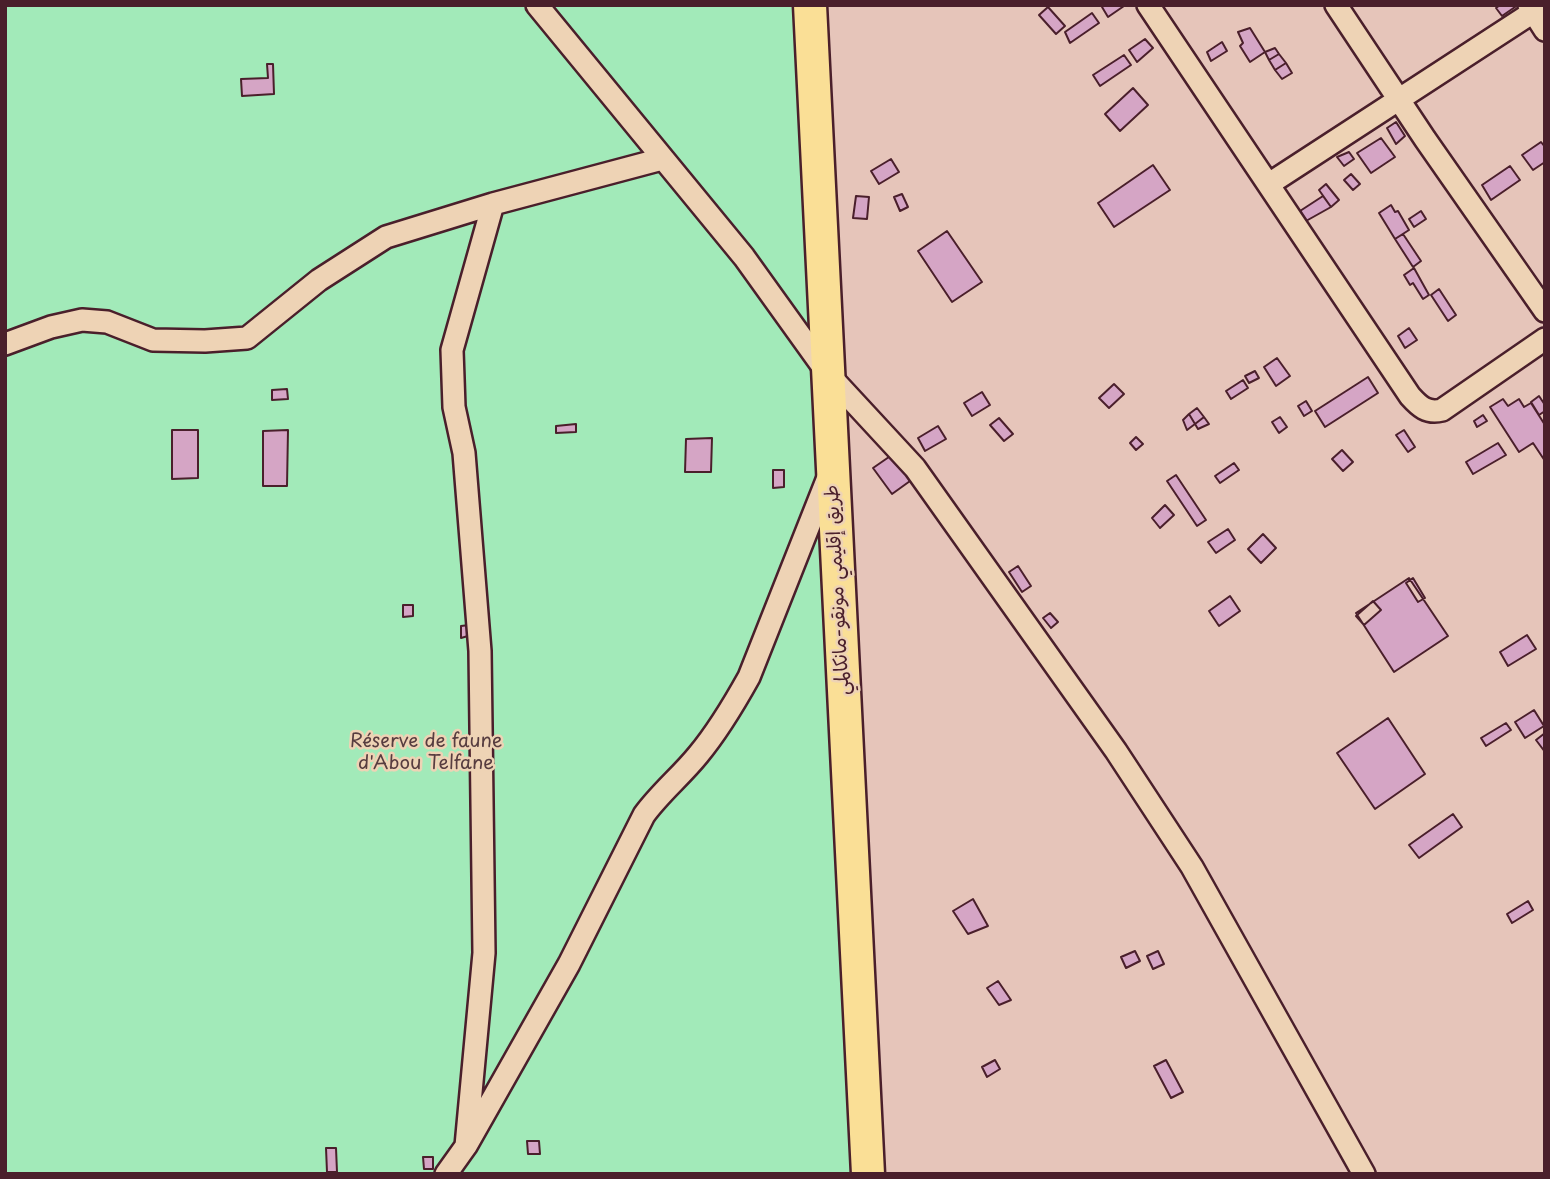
<!DOCTYPE html>
<meta charset="utf-8">
<style>
body{margin:0}
#map{position:relative;width:1550px;height:1179px;overflow:hidden;background:#e6c5ba;font-family:"Playpen Sans",sans-serif}
canvas{display:block}
.frame{position:absolute;inset:0;border:7px solid #4a1f2b;pointer-events:none}
</style>
<div id="map">
<canvas width="1550" height="1179"></canvas>
<div class="frame"></div>
</div>
<script>
const ctx = document.querySelector('canvas').getContext('2d');
ctx.lineJoin = 'round';
function fillPath(path, color) { ctx.fillStyle = color; ctx.fill(path, 'evenodd'); }
function stroke(path, color, width, dash) { ctx.strokeStyle = color; ctx.lineWidth = width; ctx.lineCap = dash ? 'butt' : 'round'; ctx.setLineDash(dash || []); ctx.stroke(path); }
function label(font, color, halo, rows, align = 'center') {
  ctx.font = font + ' "Playpen Sans","Playpen Sans Arabic",sans-serif'; ctx.lineWidth = 5; ctx.setLineDash([]); ctx.textBaseline = 'middle'; ctx.strokeStyle = halo; ctx.fillStyle = color; for (const [text, x, y, turn = 0] of rows) {
    ctx.save(); ctx.translate(x, y); ctx.rotate((+turn || 0) * Math.PI / 180); ctx.textAlign = isNaN(turn) ? turn : align; if (halo) ctx.strokeText(text, 0, 0); ctx.fillText(text, 0, 0); ctx.restore();
  }
}
fillPath(new Path2D(`
 M5,5H810L868,1174H5Z`), '#a2eab9');
const building = new Path2D(`
 M1104,5H1123L1124,6L1108,17L1102,7Z
 M1500,5H1513L1515,7L1502,16L1496,8Z
 M1048,7L1065,26L1056,34L1039,15Z
 M1092,13L1099,23L1070,43L1065,32Z
 M1250,28L1265,52L1250,62L1240,46L1243,43L1238,32Z
 M1145,39L1153,48L1137,62L1129,50Z
 M1222,42L1227,51L1211,61L1207,52Z
 M1275,48L1279,54L1269,60L1265,52Z
 M1279,54L1286,63L1275,70L1269,60Z
 M1124,55L1131,65L1100,86L1093,75Z
 M1286,63L1292,73L1282,79L1275,70Z
 M267,64H273L274,94L242,96L241,79L268,78Z
 M1133,88L1148,105L1120,131L1105,114Z
 M1396,122L1405,136L1396,144L1387,128Z
 M1381,138L1395,157L1371,173L1357,153Z
 M1541,142L1545,147V162L1533,170L1522,155Z
 M1349,152L1354,159L1344,166L1337,157Z
 M891,159L899,172L879,184L871,171Z
 M1153,165L1170,190L1114,227L1098,203Z
 M1510,166L1520,180L1491,200L1482,185Z
 M1351,174L1360,184L1353,190L1344,180Z
 M1326,184L1339,200L1331,207L1319,190Z
 M902,194L908,207L900,211L894,197Z
 M856,196L869,197L867,219L853,218Z
 M1323,196L1331,207L1306,221L1300,211Z
 M1391,205L1395,212L1398,211L1409,230L1395,239L1379,213Z
 M1421,211L1426,219L1414,227L1409,219Z
 M947,231L982,282L952,302L918,251Z
 M1403,234L1421,261L1413,267L1395,239Z
 M1414,268L1429,295L1423,299L1413,283L1410,285L1404,275Z
 M1439,289L1456,315L1448,321L1431,295Z
 M1409,328L1417,340L1405,348L1398,336Z
 M1277,358L1290,376L1276,386L1264,367Z
 M1255,371L1259,378L1249,383L1245,376Z
 M1368,377L1378,393L1325,427L1315,411Z
 M1243,380L1248,388L1231,399L1226,391Z
 M1114,384L1124,394L1109,408L1099,398Z
 M287,389L288,399L272,400V390Z
 M982,392L990,405L972,416L964,403Z
 M1539,396L1545,405V411L1539,415L1531,402Z
 M1503,399L1508,406L1519,399L1524,407L1531,403L1545,425V461L1533,443L1519,452L1490,407Z
 M1306,401L1312,411L1304,416L1298,406Z
 M1197,408L1204,417L1195,424L1189,414Z
 M1189,414L1195,424L1187,430L1183,420Z
 M1483,415L1487,421L1477,427L1474,421Z
 M1204,417L1209,424L1198,429L1195,424Z
 M1280,417L1287,427L1279,433L1272,422Z
 M999,418L1013,434L1004,441L990,425Z
 M576,424V432L556,433V426Z
 M938,426L946,439L925,451L918,438Z
 M172,430H198V478L172,479Z
 M288,430L287,486H263V431Z
 M1404,430L1415,447L1408,452L1396,435Z
 M1136,437L1143,444L1136,450L1130,443Z
 M712,438L711,472H685L686,439Z
 M1498,443L1506,455L1473,474L1466,462Z
 M899,450L917,476L892,494L873,468Z
 M1342,450L1353,462L1343,471L1332,459Z
 M1234,463L1239,470L1220,483L1215,476Z
 M773,470H784V487L773,488Z
 M1176,475L1206,520L1197,526L1167,481Z
 M1165,505L1174,515L1160,528L1152,518Z
 M1228,529L1235,540L1216,553L1208,542Z
 M1263,534L1276,548L1261,563L1248,549Z
 M1018,566L1031,586L1022,592L1009,572Z
 M1409,578L1448,636L1394,672L1356,613Z
 M1413,578L1425,598L1418,602L1406,583Z
 M1230,596L1240,611L1219,626L1209,611Z
 M1373,601L1381,610L1364,625L1356,616Z
 M403,605H413V616L403,617Z
 M1050,613L1058,622L1051,628L1043,618Z
 M469,625L468,636L461,638V626Z
 M1527,635L1536,649L1508,666L1500,652Z
 M1534,710L1544,726L1525,738L1515,722Z
 M1388,718L1425,774L1375,809L1337,753Z
 M1506,723L1511,730L1486,746L1481,738Z
 M1545,733V752L1536,740Z
 M1453,814L1462,827L1419,858L1409,845Z
 M973,899L988,926L968,934L953,911Z
 M1528,901L1533,910L1512,923L1507,914Z
 M1135,951L1140,961L1126,968L1121,957Z
 M1158,951L1164,964L1153,969L1147,956Z
 M998,981L1011,1000L999,1005L987,988Z
 M995,1060L1000,1069L987,1077L982,1067Z
 M1166,1060L1183,1092L1171,1098L1154,1066Z
 M527,1141H539L540,1154H528Z
 M326,1148H336L337,1172H327Z
 M423,1157H433V1169H424Z`);
fillPath(building, '#d5a5c5');
stroke(building, '#4a1f2b', 2);
const minor = new Path2D(`
 M537,5L744,257L828,374L915,468L1116,751L1192,867L1364,1174
 M1148,5L1410,396C1419,406 1427,414 1442,410L1545,339
 M1336,5L1425,139L1545,311
 M1529,5L1545,30
 M1269,184L1544,5
 M5,344L51,327L82,320L107,322L153,340L205,341L247,338L319,280L386,237L493,204L662,159
 M466,1146L484,953L480,651L464,453L454,407L452,350L493,204
 M446,1174L466,1146L569,964L644,815C660,793 681,776 698,755C718,731 734,704 749,677L829,475`);
const highway = new Path2D(`
 M810,5L868,1174`);
stroke(minor, '#4a1f2b', 26);
stroke(highway, '#4a1f2b', 37);
stroke(minor, '#eed3b5', 21);
stroke(highway, '#fadf96', 32);
label('19px', '#4a1f2b', '#eed3b5', [
 ["طريق إقليمي مونقو-مانكالمي",838,590,-93]
]);
label('19px', '#573d40', '#eed3b5', [
 ["Réserve de faune",426,742],
 ["d'Abou Telfane",426,764]
]);
</script>
